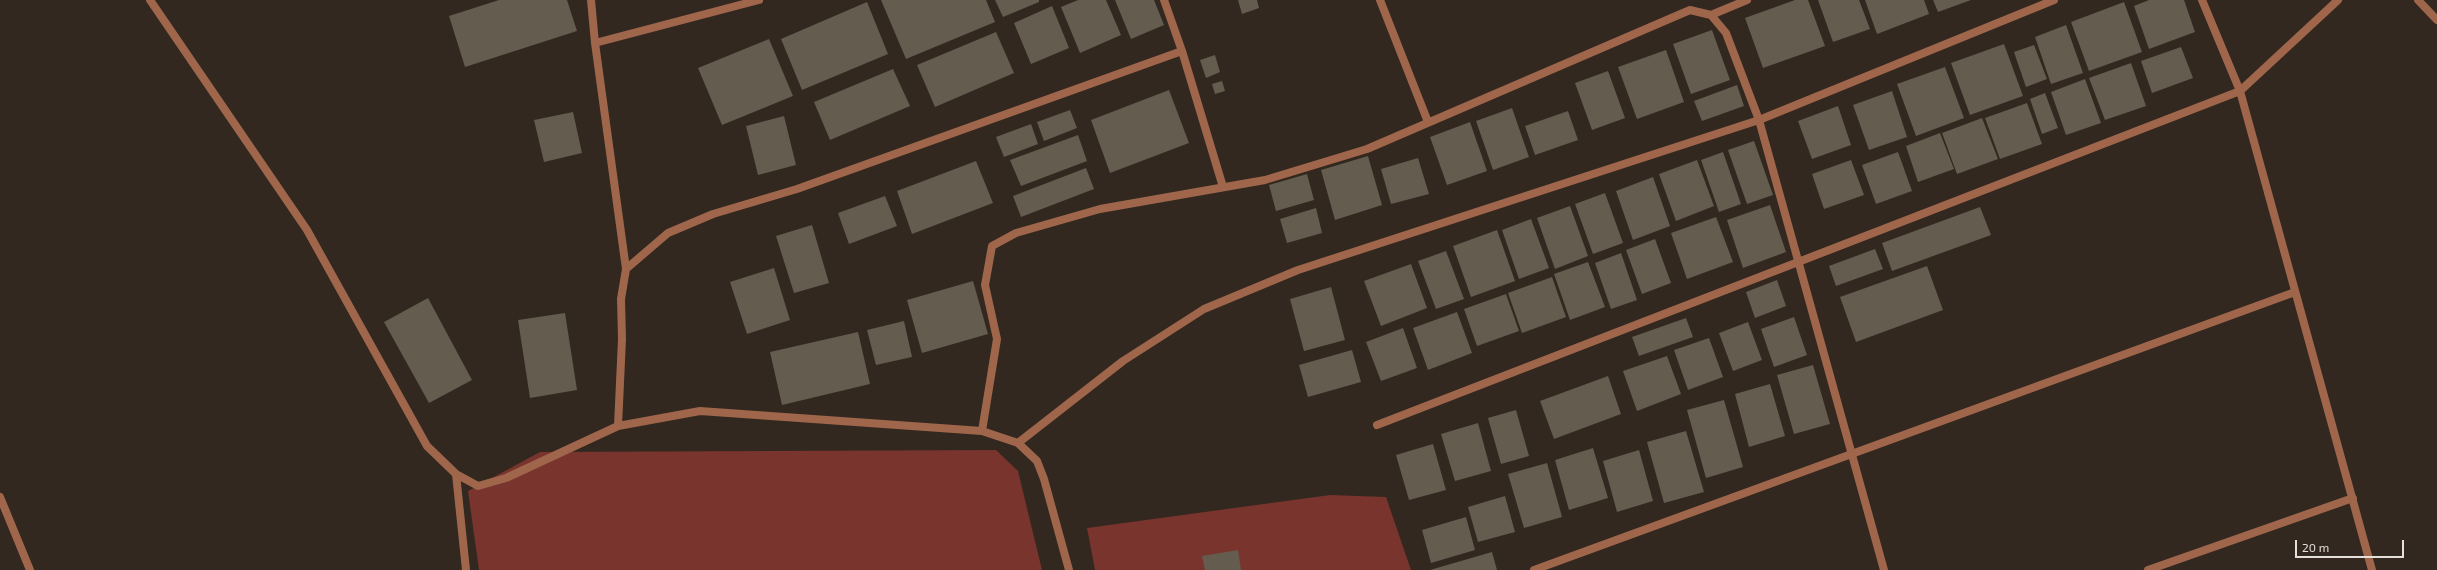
<!DOCTYPE html>
<style>
body{margin:0}
#map{position:relative;width:2437px;height:570px;overflow:hidden;background:#32281f;font-family:"Exo 2",sans-serif}
canvas{display:block}
.scale{position:absolute;left:2295px;top:540px;width:109px;height:18px;box-sizing:border-box;border:2px solid #e6e0da;border-top:0;padding-left:5px;font-size:12px;line-height:14px;white-space:nowrap;color:#e6e0da;-webkit-text-stroke:3px #32281f;paint-order:stroke}
</style>
<div id="map">
<canvas width="2437" height="570"></canvas>
<div class="scale">20 m</div>
</div>
<script>
const ctx = document.querySelector('canvas').getContext('2d');
ctx.lineJoin = 'round';
function fillPath(path, color) { ctx.fillStyle = color; ctx.fill(path, 'evenodd'); }
function stroke(path, color, width, dash) { ctx.strokeStyle = color; ctx.lineWidth = width; ctx.lineCap = dash ? 'butt' : 'round'; ctx.setLineDash(dash || []); ctx.stroke(path); }
fillPath(new Path2D(`
 M996,450L1018,471L1042,570H479L468,491L540,452Z
 M1330,495L1386,497L1411,570H1095L1087,528Z`), '#78342d');
fillPath(new Path2D(`
 M499,0H567L577,31L465,67L449,16Z
 M881,0H986L995,22L906,59Z
 M995,0H1039V2L1003,17Z
 M1078,0H1106L1121,35L1080,53L1061,7Z
 M1115,0H1154L1164,25L1131,39Z
 M1238,0H1257L1259,8L1242,14Z
 M1795,0H1808L1825,46L1763,68L1745,18Z
 M1818,0H1859L1870,29L1833,42Z
 M1865,0H1924L1929,14L1877,34Z
 M1933,0H1971L1938,12Z
 M2149,0H2184L2195,32L2149,49L2134,6Z
 M867,2L888,54L802,90L781,39Z
 M2124,2L2142,52L2089,71L2071,22Z
 M1052,6L1069,48L1031,64L1014,23Z
 M2066,25L2083,73L2051,84L2035,37Z
 M1712,30L1730,80L1691,94L1673,44Z
 M996,32L1014,73L935,107L917,65Z
 M769,39L793,96L722,125L698,68Z
 M2004,44L2023,96L1970,115L1951,63Z
 M2034,45L2047,79L2026,87L2014,52Z
 M2181,47L2193,78L2152,93L2141,61Z
 M1666,50L1684,102L1637,119L1618,67Z
 M1215,55L1220,72L1206,78L1200,60Z
 M2131,63L2146,106L2105,120L2089,78Z
 M1945,67L1964,118L1916,136L1897,84Z
 M893,69L910,106L830,140L814,102Z
 M1608,71L1625,118L1592,130L1575,83Z
 M2085,79L2101,123L2066,135L2051,92Z
 M1222,81L1225,91L1215,94L1212,84Z
 M1737,85L1744,106L1702,121L1694,101Z
 M1169,90L1189,143L1110,173L1091,120Z
 M1892,91L1907,137L1869,150L1853,105Z
 M2045,93L2058,128L2042,134L2030,99Z
 M2027,103L2042,144L2000,159L1985,118Z
 M1838,106L1851,145L1812,159L1798,121Z
 M1512,108L1529,157L1493,170L1476,121Z
 M1070,110L1077,128L1044,141L1037,122Z
 M1568,111L1578,140L1535,155L1525,126Z
 M573,112L582,153L544,162L534,120Z
 M784,116L796,165L758,175L746,126Z
 M1982,118L1998,159L1957,174L1942,133Z
 M1470,122L1487,171L1447,185L1430,137Z
 M1031,124L1038,144L1004,157L996,137Z
 M1940,133L1954,169L1918,182L1906,146Z
 M1078,135L1087,161L1021,186L1010,160Z
 M1754,141L1773,195L1747,204L1728,150Z
 M1723,152L1741,204L1719,212L1701,160Z
 M1898,152L1912,191L1876,204L1862,165Z
 M1368,156L1382,205L1335,220L1321,170Z
 M1418,158L1429,194L1391,204L1381,169Z
 M1697,160L1714,206L1676,221L1659,174Z
 M1851,160L1864,195L1824,209L1812,174Z
 M976,161L993,203L912,234L897,191Z
 M1086,168L1094,189L1021,217L1013,196Z
 M1307,174L1314,200L1276,211L1269,185Z
 M1653,177L1670,226L1633,240L1616,191Z
 M1605,193L1623,243L1593,254L1575,204Z
 M885,196L897,226L849,244L838,213Z
 M1770,205L1786,252L1743,268L1727,220Z
 M1570,206L1588,256L1555,269L1537,218Z
 M1980,207L1991,235L1892,271L1882,243Z
 M1316,208L1322,233L1287,243L1280,219Z
 M1716,217L1733,262L1687,279L1671,233Z
 M1531,219L1549,268L1519,279L1502,230Z
 M812,225L829,283L794,293L776,236Z
 M1497,230L1515,281L1471,297L1453,246Z
 M1655,239L1671,283L1642,294L1626,250Z
 M1875,249L1883,269L1836,286L1829,266Z
 M1446,251L1464,299L1436,309L1418,261Z
 M1621,253L1637,300L1611,309L1595,263Z
 M1588,262L1605,307L1570,320L1554,274Z
 M1411,264L1427,308L1381,326L1364,281Z
 M1927,266L1943,310L1856,342L1840,297Z
 M774,268L790,320L747,334L730,282Z
 M1552,277L1566,317L1522,333L1508,293Z
 M1777,280L1786,306L1755,318L1746,292Z
 M973,281L988,334L922,353L907,300Z
 M1331,287L1345,340L1304,351L1290,299Z
 M1506,294L1519,331L1477,346L1464,309Z
 M428,298L472,380L429,403L384,322Z
 M1457,312L1472,353L1428,370L1413,328Z
 M565,313L577,390L530,398L518,320Z
 M1794,317L1807,355L1774,367L1761,329Z
 M1686,318L1693,337L1639,356L1632,337Z
 M904,321L912,357L876,365L867,330Z
 M1748,322L1762,360L1733,371L1719,333Z
 M1403,328L1417,368L1381,381L1366,342Z
 M858,332L870,384L782,405L770,352Z
 M1709,338L1723,377L1688,390L1674,350Z
 M1352,350L1361,382L1308,397L1299,365Z
 M1667,356L1681,394L1637,411L1623,371Z
 M1813,365L1830,424L1794,434L1777,375Z
 M1608,376L1621,414L1554,439L1540,401Z
 M1770,384L1785,436L1749,447L1735,394Z
 M1724,400L1743,467L1706,478L1687,410Z
 M1516,410L1529,456L1501,464L1488,418Z
 M1478,423L1491,471L1455,481L1441,434Z
 M1686,431L1704,492L1664,503L1647,442Z
 M1433,444L1446,490L1409,500L1396,455Z
 M1593,448L1608,498L1569,510L1555,460Z
 M1639,450L1653,501L1617,512L1603,461Z
 M1547,463L1562,517L1524,528L1508,474Z
 M1505,496L1515,532L1478,542L1468,507Z
 M1466,517L1475,550L1431,563L1422,530Z
 M1238,550L1241,570H1205L1202,556Z
 M1492,552L1497,570H1430Z`), '#635c4f');
stroke(new Path2D(`
 M150,0L307,230L427,446L456,474L478,486L506,478L618,426L700,411L982,431L1018,443L1037,461L1044,479L1069,570
 M591,0L595,43L626,269
 M1164,0L1182,51L1223,187
 M1380,0L1428,122
 M2202,0L2240,91L2372,570
 M2418,0L2437,20
 M1711,15L1747,0
 M595,43L759,0
 M1377,425L2240,91L2338,0
 M618,426L622,339L621,299L626,269L668,233L713,214L797,189L1182,51
 M982,431L997,339L985,285L992,246L1016,233L1100,209L1265,180L1367,149L1690,10L1711,15L1726,33L1759,120L1884,570
 M1018,443L1123,361L1204,309L1298,270L1759,120L2054,0
 M456,474L466,570
 M0,497L30,570
 M1534,570L2295,292
 M2148,570L2353,498`), '#9f664b', 8);
</script>
